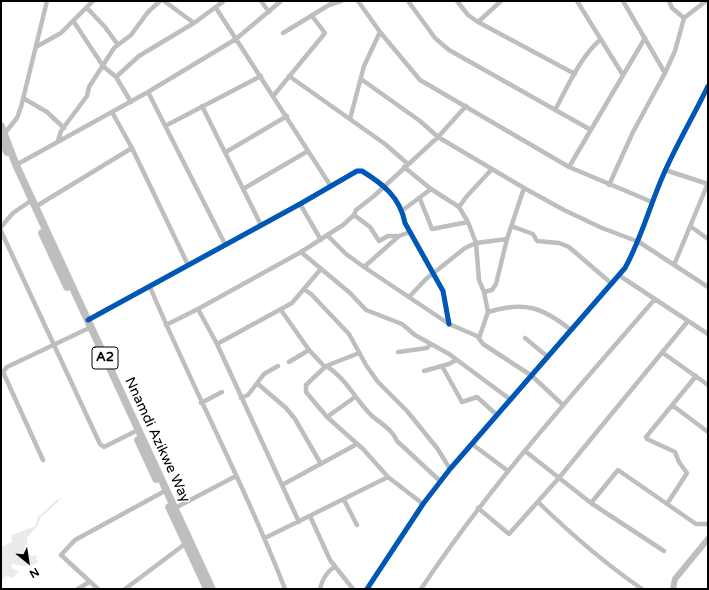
<!DOCTYPE html>
<style>
body{margin:0}
#map{position:relative;width:709px;height:590px;overflow:hidden;background:#fff;font-family:"Varela Round",sans-serif}
canvas{display:block}
.frame{position:absolute;inset:0;border:2px solid #000;pointer-events:none}
.north{position:absolute;left:8px;top:542px;width:40px;height:40px;-webkit-text-stroke:3px #fff;paint-order:stroke;rotate:150deg;font-size:11px;font-weight:700;line-height:16px;text-align:center;color:#000}
.north::after{content:'';display:block;margin:auto;width:14px;height:18px;background:#000;clip-path:polygon(50% 0,100% 100%,50% 72%,0 100%)}
</style>
<div id="map">
<canvas width="709" height="590"></canvas>
<div class="frame"></div>
<div class="north">N</div>
</div>
<script>
const ctx = document.querySelector('canvas').getContext('2d');
ctx.lineJoin = 'round';
function fillPath(path, color) { ctx.fillStyle = color; ctx.fill(path, 'evenodd'); }
function stroke(path, color, width, dash) { ctx.strokeStyle = color; ctx.lineWidth = width; ctx.lineCap = dash ? 'butt' : 'round'; ctx.setLineDash(dash || []); ctx.stroke(path); }
function label(font, color, halo, rows, align = 'center') {
  ctx.font = font + ' "Varela Round",sans-serif'; ctx.lineWidth = 3; ctx.setLineDash([]); ctx.textBaseline = 'middle'; ctx.strokeStyle = halo; ctx.fillStyle = color; for (const [text, x, y, turn = 0] of rows) {
    ctx.save(); ctx.translate(x, y); ctx.rotate((+turn || 0) * Math.PI / 180); ctx.textAlign = isNaN(turn) ? turn : align; if (halo) ctx.strokeText(text, 0, 0); ctx.fillText(text, 0, 0); ctx.restore();
  }
}
fillPath(new Path2D(`
 M60,497L58,502L41,517L37,526L27,538V544L23,551L26,550L31,556L37,555L36,559L38,562C30,568 21,566 13,564L11,566L12,569L19,571L13,578L6,576L1,582V547L12,542V535L35,526L38,517Z`), '#ebebeb');
stroke(new Path2D(`
 M673,589L675,579L708,539`), '#bdbdbd', 6);
const highway = new Path2D(`
 M1,126L16,165L212,589
 M1,139L7,152
 M42,233L67,287
 M138,440L156,479
 M169,507L207,589`);
stroke(highway, '#dbdbdb', 8);
stroke(new Path2D(`
 M164,1L194,23
 M261,1L269,12
 M358,1L380,32L420,80L569,167L652,202
 M408,1L435,38L449,50L591,130
 M457,1L468,15L478,22L575,74
 M577,1L623,75
 M623,1L665,73
 M669,1L672,8L684,18
 M87,8L105,27L118,45
 M216,8L330,185
 M74,22L103,66L116,77L131,102
 M478,22L501,1
 M283,33L329,5L341,1
 M36,47L61,33L93,1
 M289,76L385,144L408,164
 M116,77L139,56L194,23L224,1
 M361,79L420,121L438,137L524,188L564,210L602,228L639,242L708,287
 M148,92L225,244
 M274,95L325,33L312,16
 M23,98L47,112L64,128
 M202,106L261,225
 M555,110C568,86 580,57 601,39
 M112,112L132,148L188,265
 M350,119L364,66L380,32
 M167,125L261,76
 M4,134L17,118L21,107L47,1
 M58,141L61,131L87,96L89,87L114,48L131,35L148,12L160,1
 M226,152L287,116
 M16,165L148,92L236,39L281,1
 M404,167L431,189L459,207L468,222L476,243L479,280L484,292L488,312L479,338
 M569,167L645,38
 M665,170L708,184
 M609,185L633,132L665,73L675,51L684,18L706,1
 M243,189L308,151
 M420,199L432,229L468,222
 M300,204L321,240
 M35,207L132,148
 M459,207L467,196L492,169
 M403,210L431,189
 M354,215L370,227L379,241L388,236H399
 M511,226L533,234L537,241L559,243L569,247L612,284
 M690,226L708,239
 M1,227L13,213L29,202
 M1,231L100,444L104,447L134,432
 M327,235L346,254L364,267L449,324L477,336L483,344L532,376L563,405
 M301,252L350,293L366,310L402,324L415,335L449,354L511,400
 M674,265L708,183
 M364,267L399,236L410,232
 M620,276L708,334
 M150,287C193,389 245,486 285,589
 M305,290L311,294L349,334L366,365L378,382L407,411L437,448L450,469
 M484,292L492,290L496,284L507,239L524,188
 M409,297L426,279L465,248L476,243L507,239
 M198,309L217,344L299,522
 M281,310L309,350L325,367
 M488,312C525,301 542,307 571,330
 M88,320L300,204L357,171H362C383,184 400,197 405,223L443,291L449,324
 M166,325L198,309L301,252L343,225L354,215L356,210L374,196L438,137L466,106
 M525,338L548,357
 M217,344L292,303L320,270
 M398,352L427,348L431,344
 M359,353L326,366L306,385V392L327,417L363,449L388,477L423,504
 M663,353L708,385
 M289,362L309,350
 M326,366C345,377 356,400 371,415C380,423 393,430 397,441L440,481
 M442,366L462,402L477,397L497,415
 M424,371L449,364L456,360
 M258,384L286,408L295,419L321,464
 M241,398L248,395L264,374L278,366
 M201,403L222,392
 M672,405L708,432
 M327,417L355,397
 M472,444L508,471
 M525,451L591,503L664,551
 M43,460L3,372L7,367L87,329
 M282,485L357,444
 M344,500L357,525
 M538,502C571,534 604,563 642,589
 M591,503L618,470L696,524H708
 M667,504L687,473L679,462L675,452L647,439L646,437L696,376
 M175,508L236,476
 M478,508L509,534L558,479L688,321
 M310,516L330,560L353,589
 M265,538L388,477
 M78,589L89,582
 M98,589L61,555L75,540L163,492
 M125,589L185,544
 M320,589C322,580 327,572 334,567
 M367,589L423,504L450,469L625,268C642,237 650,204 665,171C678,142 694,115 708,86
 M421,589C490,485 574,393 655,299`), '#bebebe', 4.5);
stroke(highway, '#bebebe', 7);
stroke(new Path2D(`
 M88,320L300,204L357,171H362C383,184 400,197 405,223L443,291L449,324
 M367,589L423,504L450,469L625,268C642,237 650,204 665,171C678,142 694,115 708,86`), '#0057b8', 5);
for (const [x, y, w] of [
 [105,358,26]
]) { const box = new Path2D(); box.roundRect(x - w / 2, y - 11, w, 22, 3); ctx.fillStyle = '#fff'; ctx.fill(box); stroke(box, '#000', 1); }
label('bold 13px', '#000', null, [
 ["A2",105,358]
]);
label('14px', '#000', '#fff', [
 ["Nnamdi Azikwe Way",157,440,65]
]);
</script>
